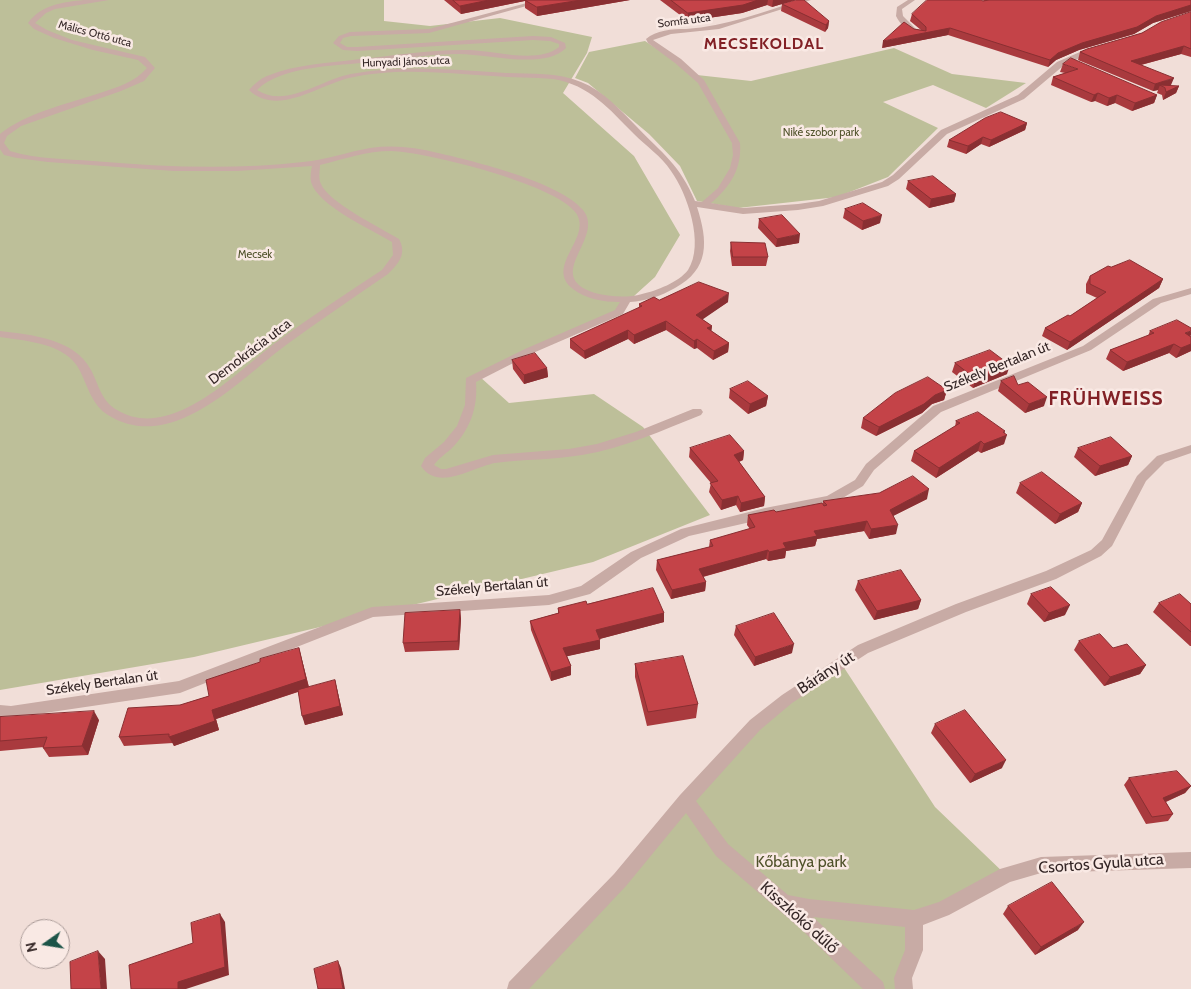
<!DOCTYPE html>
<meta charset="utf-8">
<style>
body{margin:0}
#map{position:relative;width:1191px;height:989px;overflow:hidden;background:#f1ded8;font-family:Cabin,sans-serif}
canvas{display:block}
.north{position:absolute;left:20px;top:919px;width:50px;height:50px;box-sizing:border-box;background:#f9e9e4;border:1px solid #aa9b98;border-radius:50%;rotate:257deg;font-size:14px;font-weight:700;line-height:20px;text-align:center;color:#342626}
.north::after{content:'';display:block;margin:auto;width:18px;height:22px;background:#1c5448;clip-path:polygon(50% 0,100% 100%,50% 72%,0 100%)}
</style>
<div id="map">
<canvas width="1191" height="989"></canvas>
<div class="north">N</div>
</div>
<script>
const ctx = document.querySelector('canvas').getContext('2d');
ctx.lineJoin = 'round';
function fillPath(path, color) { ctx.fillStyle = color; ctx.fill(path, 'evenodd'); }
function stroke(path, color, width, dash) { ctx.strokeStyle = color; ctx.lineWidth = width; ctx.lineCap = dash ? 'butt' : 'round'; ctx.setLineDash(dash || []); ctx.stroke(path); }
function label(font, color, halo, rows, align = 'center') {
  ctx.font = font + ' Cabin,sans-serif'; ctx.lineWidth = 5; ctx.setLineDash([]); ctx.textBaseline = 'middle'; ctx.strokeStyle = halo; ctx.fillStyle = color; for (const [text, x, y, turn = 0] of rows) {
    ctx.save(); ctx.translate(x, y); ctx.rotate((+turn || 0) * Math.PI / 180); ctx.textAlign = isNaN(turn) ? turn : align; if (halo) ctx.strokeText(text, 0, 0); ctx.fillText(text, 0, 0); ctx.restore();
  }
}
fillPath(new Path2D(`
 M0,0H384V21L430,26L500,18L592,37L587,53L563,93L634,156L680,235L655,277L613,315L479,376L509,403L594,394L643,427L710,515L593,562L194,657L0,690Z
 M645,41L697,75L751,81L894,48L952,74L1026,83L986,108L933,85L883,102L938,128L888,177L837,197L738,208L697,201L680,166L649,134L588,83L575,78L589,52Z
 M841,663L935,807L1006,875L914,919L904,989H514L755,725Z`), '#bdbf99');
fillPath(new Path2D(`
 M84,0H109L55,9L46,13L35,23L47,30L72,40L145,57L155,68L144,81L121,91L21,126L7,136L4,143L10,151C36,159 66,159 93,161C162,167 234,170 303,162C326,160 347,152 370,148C393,145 415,147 438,153C473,161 560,182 583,210C606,238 541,276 595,293C610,297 628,298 642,294C656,291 679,282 688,270C705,244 687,193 671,171C661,156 646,146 634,134C609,109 590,85 553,79C533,77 513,78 493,76C446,73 395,67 349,78C319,85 277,117 249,90C254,84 260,79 267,76C296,64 330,63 360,59C397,55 433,49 470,50C496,51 538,64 559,47V44L550,41L533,40L357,51L343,50L333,43L339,36L350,32L429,29L538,0H548L429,33L351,36L343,38L340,43L347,47H357L533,36L551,37L565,43L566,48C545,70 488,54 459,54C429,54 400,59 371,62C338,66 282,65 257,90C286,109 322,79 351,74C402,64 454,70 506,73C532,74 557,72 581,82C604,91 620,110 637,127C662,153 680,165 695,201L702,202L718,188L730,168L733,155L732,143L698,83L675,63L648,43L646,39C656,30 672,29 686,29C726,26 763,12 801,0H811L719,29L671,34L653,40L681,59L704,80L740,143C742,169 730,187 711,203L743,208L798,204L819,201L882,182L893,175L941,130L1018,95L1057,62L1080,52L1095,47L1098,49L1063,66L1024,99L947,134L899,179L888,186L823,206L798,210L743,214L697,207C708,241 710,269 675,288C661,296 646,301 630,302L623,314L533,353L476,382C478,408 470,430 451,449C445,454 438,459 434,465L441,469H446L493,455L569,449L597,444L636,432L693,409H701L703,412L701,415C663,430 624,448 582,455C553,460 524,459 495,463C473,467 438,492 421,466L425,458L444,442L457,426L465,405L466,378L525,349L615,310L620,302C603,302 586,299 573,289C544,266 593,238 576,213C556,184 426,152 391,151C367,151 344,159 320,165C320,171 318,178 321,184C328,202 381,228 399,239C407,254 399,263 388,274C354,297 319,321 286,345C240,379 172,455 108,415C92,405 88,387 80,371C67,343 26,341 0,337V331C31,335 74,338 91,370C99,385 101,401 117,410C172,443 238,370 278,341C312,316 347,293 382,270L393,255L392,242C371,229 318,206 311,182C310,177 311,171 312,166L237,171H174L48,162L17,158L4,155L0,149V134C28,112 67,104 100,93C118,87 135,82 147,68L138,60L93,50L54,38L34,29L28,23C41,5 63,2 84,0Z
 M908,0H915L902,9L903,16L918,31V33C909,34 900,24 896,16L897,7Z
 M1191,288V294L1161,303L1091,350L941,412L874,470L863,486L834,503L689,536L641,558L590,594L549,605L373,617L180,693L11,718L0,717V705L11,706L179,681L372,607L549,595L581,586L631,552L681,529L765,508L827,496L855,480L866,464L933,406L1083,346L1153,299Z
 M1191,445V453L1165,462L1146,481L1112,546L1101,556L1056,579L966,612L868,653L792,703L760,730L696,801L728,844L788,895L809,899L914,910L939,902L1000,869L1041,857L1191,852V868L1041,873L1010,882L949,915L923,925V950L912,978L913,989H895L894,978L905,950V927L813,917L883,982L885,989H863L803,931L716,856L686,813L626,886L529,989H507L509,982L614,874L680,795L750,720L782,695L858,645L956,604L1046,571L1091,550L1102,540L1137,476L1157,456Z`), '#c8aba5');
fillPath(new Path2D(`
 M444,0H630L537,16L525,8V1L461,14Z
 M660,0H795L772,7L767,5L742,13L688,21Z
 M983,0H1191V11L1153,23L1134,34L1079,50L1056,60L1048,67L948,35L882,48L914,29L921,30L910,21L912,14L984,1Z
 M782,4L829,21L828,28L825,32L781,11Z
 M1191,12V57L1181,54L1141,65L1171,85L1170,86H1179L1176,93L1163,100L1162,95L1157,93L1158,90L1153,91L1078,60L1080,52L1142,33Z
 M1063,64L1157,95L1154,103L1132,111L1115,103L1107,106L1095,101L1091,102L1051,85L1053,77L1065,73L1060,72Z
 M1027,123L1025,130L989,147L981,144L966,154L947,147L949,140Z
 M908,181L956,194L954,202L929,208L906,189Z
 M845,209L880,223L862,230L843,218Z
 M759,219L799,243L776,247L758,228Z
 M731,242L768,257L766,266H732L730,251Z
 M1111,267L1163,279L1159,288L1067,350L1042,336L1045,328L1070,316L1097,298L1086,293V284L1090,276Z
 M659,300L728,302L702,319L712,326L711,331L729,343L728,352L713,360L697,348L694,349L666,330L634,344L628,339L585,359L570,348V339L639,308V304Z
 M1150,331L1190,336L1191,337V351L1176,358L1169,353L1123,371L1106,359L1110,350L1148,336Z
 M512,360L547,368L548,377L524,384L513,369Z
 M955,363L1007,374L973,388L952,372Z
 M1001,381L1018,385L1044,406L1025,413L998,391Z
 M730,389L768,396L766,406L748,414L729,398Z
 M947,390L944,400L932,404L922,413L876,436L861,428L863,418Z
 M956,421L1005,433L1004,444L981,453L978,451L936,478L911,461L914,451L955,427Z
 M690,448L744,451L743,460L739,462L765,497L764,506L740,512L736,505L721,510L709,492L711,483L689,457Z
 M1078,448L1132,456L1128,465L1095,476L1074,457Z
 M1020,483L1082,503L1078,512L1055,524L1016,493Z
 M927,499L893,516L896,534L869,539L864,531L817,539L815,546L786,551L785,558L768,561L766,559L703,577L706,582L705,591L671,599L656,570L657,560L709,547L710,540L750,529L747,525L748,515L776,512L823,505V501Z
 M858,581L921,600L918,609L874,620L855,590Z
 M1031,594L1065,615L1044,622L1027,604Z
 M1159,603L1191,604V646H1190L1153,612Z
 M587,604L664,613V622L599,639L600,649L567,656L571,666V675L551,681L531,630L530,621L558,613V608Z
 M460,610L461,619L459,650L405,652L403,643Z
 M736,626L792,653L754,666L734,635Z
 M1079,641L1113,648L1146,665L1140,674L1104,686L1074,650Z
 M299,648L309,687L335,680L343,715L305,725L298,692L216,719L219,730L174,746L173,743L124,746L119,737L180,705L209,696L260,662Z
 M635,664L698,704L696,718L647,726L635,677Z
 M0,717L99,720L88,755L49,757L43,748L44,747L0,751Z
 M935,724L1002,768L970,783L931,733Z
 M1129,778L1191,786L1185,793L1166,802L1173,814L1168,821L1146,824L1124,785Z
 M1008,906L1078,930L1035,955L1003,914Z`), '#a93a3e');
fillPath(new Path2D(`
 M489,0H529L461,14L460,6Z
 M581,0H630L537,16V7Z
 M758,0H768L767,5L742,13L688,21V13Z
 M773,0H795L772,7Z
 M1191,5V11L1153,23L1134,34L1079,50L1056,60L1048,67L1050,60L1058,53L1082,43L1156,16Z
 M829,21L828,28L825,32L826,25Z
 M950,28L948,35L882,48L883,41Z
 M1184,46L1181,54L1129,68L1131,61Z
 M1174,78L1171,85L1164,87L1160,85L1158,90L1153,91L1155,84Z
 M1179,86L1176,93L1163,100L1166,92Z
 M1098,93L1095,101L1091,102L1094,95Z
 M1117,95L1115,103L1107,106L1109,98Z
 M1157,95L1154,103L1132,111L1135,103Z
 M1027,123L1025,130L989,147L991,140Z
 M983,137L981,144L966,154L968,146Z
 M956,194L954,202L929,208L931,199Z
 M882,215L880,223L862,230L863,221Z
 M800,234L799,243L776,247L777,239Z
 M1163,279L1159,288L1067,350L1070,342Z
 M729,293L728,302L696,324V315Z
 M666,321V330L634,344V335Z
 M712,326L711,334L707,328Z
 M628,330V339L585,359L584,351Z
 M1191,331V335L1189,339L1185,333Z
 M697,339V348L694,349V341Z
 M729,343L728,352L713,360L714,351Z
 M1174,344L1169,353L1123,371L1127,362Z
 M1191,344V351L1176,358L1181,348Z
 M1010,365L1007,374L973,388L976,379Z
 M547,368L548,377L524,384V375Z
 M947,390L944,400L932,404L922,413L876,436L879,427L935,395Z
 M768,396L766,406L748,414L750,404Z
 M1047,397L1044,406L1025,413L1029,404Z
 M1005,431L1004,436L1007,435L1004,444L981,453L984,444Z
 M981,441L978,451L936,478L939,468Z
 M744,451L743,460L733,464L734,455Z
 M1132,456L1128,465L1095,476L1100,466Z
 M929,489L927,499L887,519L890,510Z
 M738,496L736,505L721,510L722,500Z
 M765,497L764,506L740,512L741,503Z
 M1082,503L1078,512L1055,524L1060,514Z
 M867,521L864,531L817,539L815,546L786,551L785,558L768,561L769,552L783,543L814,531Z
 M898,525L896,534L869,539L871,529Z
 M768,550L766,559L698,578L699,569Z
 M706,582L705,591L671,599L672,590Z
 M921,600L918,609L874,620L877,611Z
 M1070,605L1065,615L1044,622L1049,613Z
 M460,610L461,619L459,650L458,641Z
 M664,613V622L596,640V630Z
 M600,640V649L564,657L563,648Z
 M794,644L792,653L754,666L755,657Z
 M299,648L309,688L216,719L219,730L174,746L169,737L212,710Z
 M1146,665L1140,674L1104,686L1110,677Z
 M571,666V675L551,681V672Z
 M335,680L343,715L305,725L302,716Z
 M94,711L99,720L88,755L82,746Z
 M1006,760L1002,768L970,783L975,774Z
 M1191,786L1185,793L1158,805L1163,798Z
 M220,914L225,922L229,975L186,989H178V982Z
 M1084,922L1078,930L1035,955L1041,947Z
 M98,951L105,959L107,989H101Z
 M338,961L341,968L345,989H343Z`), '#892f32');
const building = new Path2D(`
 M453,0H489L460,6Z
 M525,0H581L537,7Z
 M671,0H758L743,5L688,13Z
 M796,0H804L829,21L826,25L782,4Z
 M927,0H981L983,1L989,0H1191V5L1156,16L1137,27L1082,43L1058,53L1050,60L950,28L883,41L904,22L914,29L926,31V27L912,14Z
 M1191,12V49L1184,46L1131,61L1174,78L1155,84L1080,52L1087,49L1142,33L1161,22Z
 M1071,58L1157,95L1135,103L1117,95L1109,98L1098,93L1094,95L1053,77L1078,69L1063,64Z
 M1160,85L1179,86L1166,92L1165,88Z
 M1001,112L1027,123L991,140L983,137L968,146L949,140L985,118Z
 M933,176L956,194L931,199L908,181Z
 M863,203L882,215L863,221L845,209Z
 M782,215L800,234L777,239L759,219Z
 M731,242L765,243L768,257H733Z
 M1130,260L1163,279L1070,342L1045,328L1068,315L1070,316L1106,292L1090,284V276L1108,266L1111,267Z
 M699,282L729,293L696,315L712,326L707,328L729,343L714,351L697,339L694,341L666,321L634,335L628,330L584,351L570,339L642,306L639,304L654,297L659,300Z
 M1177,320L1191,328V331L1185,333L1191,337V344L1181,348L1174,344L1127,362L1110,350L1154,333L1150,331Z
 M990,350L1010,365L976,379L955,363Z
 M535,353L547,368L524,375L512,360Z
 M1014,376L1018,385L1028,382L1047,397L1029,404L1001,381Z
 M928,377L947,390L935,395L924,404L879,427L863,418L895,393Z
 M748,381L768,396L750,404L730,389Z
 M978,412L1005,431L1003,432L1007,435L984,444L981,441L939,468L914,451L960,423L956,421Z
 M730,435L744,451L734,455L765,497L741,503L738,496L722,500L710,483L718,481L690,448Z
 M1111,437L1132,456L1100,466L1078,448Z
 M1042,472L1082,503L1060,514L1020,483Z
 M913,476L929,489L890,510L898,525L871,529L867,521L814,531L817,536L783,543L786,548L769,552L768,550L699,569L706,582L672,590L657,560L713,546L710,540L755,527L748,515L774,510L776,512L822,503L824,506L827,505L823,501L879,493Z
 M901,570L921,600L877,611L858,581Z
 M1051,587L1070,605L1049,613L1031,594Z
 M653,588L664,613L596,630L600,640L563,648L571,666L551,672L530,621L559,613L558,608L586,601L587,604Z
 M1180,594L1191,604V632L1159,603Z
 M460,610L458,641L403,643L405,613Z
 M774,613L794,644L755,657L736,626Z
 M1100,634L1113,648L1127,644L1146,665L1110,677L1079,641Z
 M299,648L306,679L212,710L215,721L169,737V734L119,737L128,708L180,705L209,696L206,680L260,662V659Z
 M683,656L698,704L648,712L635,664Z
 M335,680L340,706L302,716L298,690Z
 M965,710L1006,760L975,774L935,724Z
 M94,711L82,746L43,748L47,737L0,741V717Z
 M1177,771L1191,786L1163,798L1173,814L1152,817L1129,778Z
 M1052,882L1084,922L1041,947L1008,906Z
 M220,914L225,967L178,982V989H131L129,965L193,943L191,923Z
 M98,951L101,989H71L70,962Z
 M338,961L343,989H318L314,969Z`);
fillPath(building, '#c44348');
stroke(building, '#892f32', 1);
label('11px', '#342626', '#f9e9e4', [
 ["Somfa utca",684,21,-7],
 ["Málics Ottó utca",95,34,15],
 ["Hunyadi János utca",406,62,-2]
]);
label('11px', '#4f522a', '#f9e9e4', [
 ["Niké szobor park",821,133],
 ["Mecsek",255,255]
]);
label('14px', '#342626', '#f9e9e4', [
 ["Demokrácia utca",250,352,-37],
 ["Székely Bertalan út",997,367,-22],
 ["Székely Bertalan út",492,587,-5],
 ["Székely Bertalan út",102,683,-8]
]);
ctx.letterSpacing = '1px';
label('bold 16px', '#822025', '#f9e9e4', [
 ["MECSEKOLDAL",764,44]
]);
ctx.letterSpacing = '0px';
label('16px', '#342626', '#f9e9e4', [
 ["Bárány út",826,673,-33],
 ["Csortos Gyula utca",1101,864,-4],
 ["Kisszkókó dűlő",799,918,42]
]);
label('16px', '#4f522a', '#f9e9e4', [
 ["Kőbánya park",801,862]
]);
ctx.letterSpacing = '1px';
label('bold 19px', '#822025', '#f9e9e4', [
 ["FRÜHWEISS",1106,399]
]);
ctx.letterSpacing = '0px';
</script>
